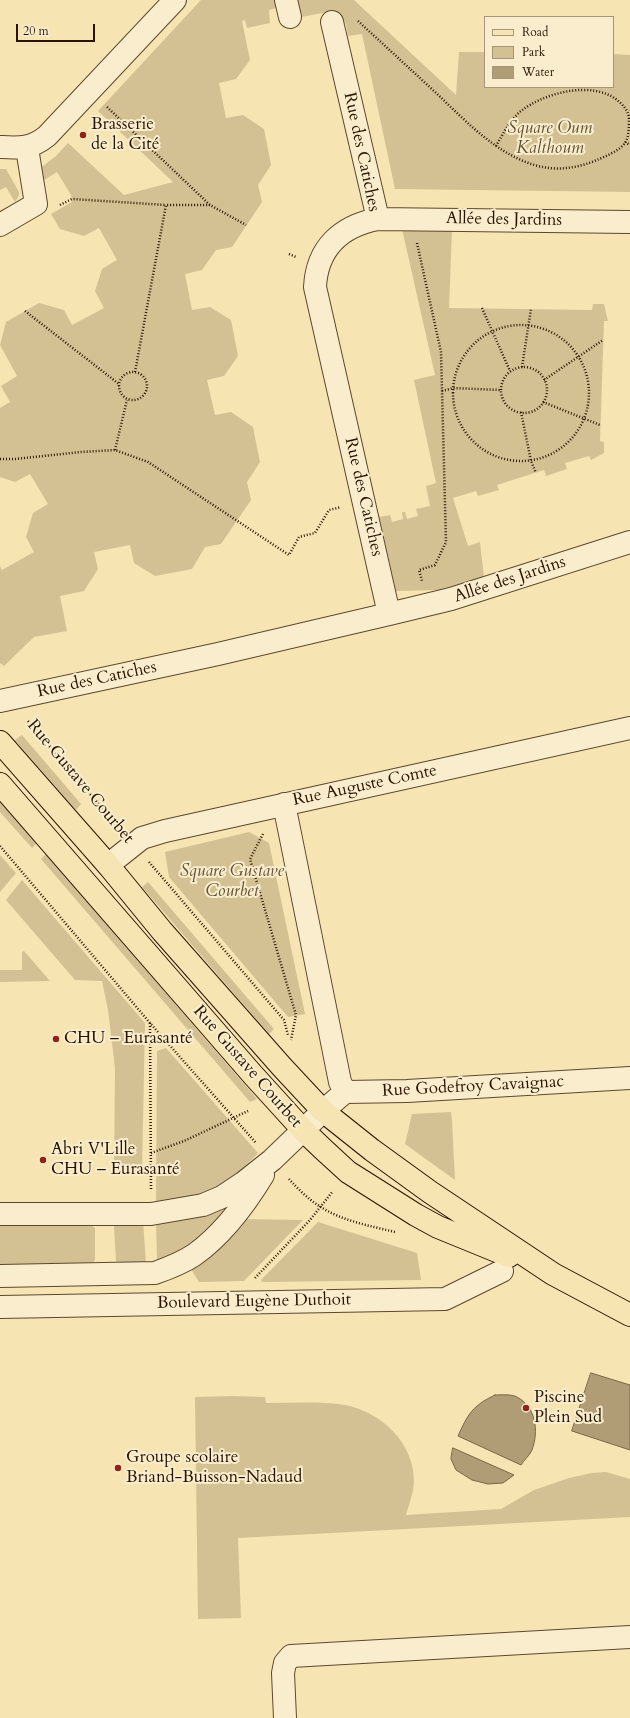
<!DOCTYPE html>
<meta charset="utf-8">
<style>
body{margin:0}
#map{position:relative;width:630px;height:1718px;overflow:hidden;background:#f6e4b2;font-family:Cardo,serif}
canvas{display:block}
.legend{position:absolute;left:484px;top:16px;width:130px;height:72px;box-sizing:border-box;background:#f9edcd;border:1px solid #a5967b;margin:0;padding:5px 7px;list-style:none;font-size:12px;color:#281401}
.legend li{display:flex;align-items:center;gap:8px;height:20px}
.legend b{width:20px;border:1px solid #a5967b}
.scale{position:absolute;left:16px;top:24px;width:79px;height:18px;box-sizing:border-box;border:2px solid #281401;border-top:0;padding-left:5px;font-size:12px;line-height:14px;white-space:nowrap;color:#281401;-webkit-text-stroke:3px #f9edcd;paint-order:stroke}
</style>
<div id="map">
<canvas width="630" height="1718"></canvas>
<ul class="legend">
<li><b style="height:5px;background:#f6e4b2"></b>Road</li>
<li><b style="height:11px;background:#d3c194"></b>Park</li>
<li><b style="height:11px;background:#b09d76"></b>Water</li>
</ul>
<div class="scale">20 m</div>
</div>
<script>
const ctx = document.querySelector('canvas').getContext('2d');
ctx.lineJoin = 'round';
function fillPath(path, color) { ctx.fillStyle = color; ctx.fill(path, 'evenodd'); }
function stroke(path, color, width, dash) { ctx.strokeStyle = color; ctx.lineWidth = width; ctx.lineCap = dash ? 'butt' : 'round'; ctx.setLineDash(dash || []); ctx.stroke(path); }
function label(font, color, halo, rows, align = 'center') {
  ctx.font = font + ' Cardo,serif'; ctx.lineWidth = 4; ctx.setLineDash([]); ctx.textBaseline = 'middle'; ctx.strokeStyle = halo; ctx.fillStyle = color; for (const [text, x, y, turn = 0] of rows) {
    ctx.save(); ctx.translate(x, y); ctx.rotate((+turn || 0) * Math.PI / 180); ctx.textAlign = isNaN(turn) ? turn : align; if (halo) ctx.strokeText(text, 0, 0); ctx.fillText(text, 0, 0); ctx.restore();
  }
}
fillPath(new Path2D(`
 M201,0H275L277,8L269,10L270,23L247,28L245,20L242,21L250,60L236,79L219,83L226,118L243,115L264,129L271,165L258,185L262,202L232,247L216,250L202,270L185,274L192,310L210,307L231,320L238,356L224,376L207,380L215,415L231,412L253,427L260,462L247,482L251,500L221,544L205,547L192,569L155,576L134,563L130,545L94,552L98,569L84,591L60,596L67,631L34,637L4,666L0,663V566L2,570L34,552L26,537L33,513L48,504L30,474L15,482L0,477V408L10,402L1,386L17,376L0,345L6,322L39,303L64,310L72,325L104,308L95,291L102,269L117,260L99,228L84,236L60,229L51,214L72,202L71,195L57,172L41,182L39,169L56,156L68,143L124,195L173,182L98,111Z
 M292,0H354L456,95L459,52H485V87H613V54L630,55V192L395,189L362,34L348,36L346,24L333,11L296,18Z
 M0,169H6L19,192V195L15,202L6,187L0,190Z
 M402,229H452L449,308L592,310L593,304H604L608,321H604L600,441L604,442V453L591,460L589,456L565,463L567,469L546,476L544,470L497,485L499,490L478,496L476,491L453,498L468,546L480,542L484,577L441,590L396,591L379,517L390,515L392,522L403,519L402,512H405L407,519L418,516L416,509L430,506L426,486L436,483L414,380L435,375Z
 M22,735L81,804L76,810L15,740Z
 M0,801L37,843L32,848L0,812Z
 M249,832L269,843L305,1014L288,1017L169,877L165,852Z
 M46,854L257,1099L250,1102L41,859Z
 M0,855L16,873L0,892Z
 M22,880L145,1023L142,1172L114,1173L115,1068L108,1010L102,981L75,980L6,900Z
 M148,882L274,1029L269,1034L142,887Z
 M24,951L50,981L0,982V970H22V952Z
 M166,1048L258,1153C242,1170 223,1188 201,1196C187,1201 171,1203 156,1206L157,1051Z
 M451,1112L452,1121L455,1180L405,1144L412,1114Z
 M228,1205V1208L189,1247L157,1262L156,1220Z
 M238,1219L303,1220L244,1281L199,1282L191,1269Z
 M85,1220L95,1228V1260L90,1266L0,1267V1221Z
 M119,1221H143L146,1264L120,1266L116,1261L114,1226Z
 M318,1222L417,1253L421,1280L262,1282L261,1280Z
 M233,1396L265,1397L266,1403C292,1403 319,1401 345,1405C382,1412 415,1444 414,1483C413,1495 409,1504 406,1515L501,1509L534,1490L569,1478L592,1473L606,1472L630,1479V1517L238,1538L241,1618L198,1619L195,1397Z`), '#d3c194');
const water = new Path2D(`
 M591,1373L630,1385V1450L572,1431Z
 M495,1395C501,1395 512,1394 517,1397C536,1407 539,1431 532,1450C530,1455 524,1460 521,1465L458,1436C468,1414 472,1406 495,1395Z
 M453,1448L514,1475L503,1483L488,1484L472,1480L456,1470L451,1459Z`);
fillPath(water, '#b09d76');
stroke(water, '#7a6647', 1);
const minor = new Path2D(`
 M286,0L290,17
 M0,147C20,148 31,149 47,136L175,0
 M378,219L630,222
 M0,225L36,204L27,148
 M389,614L451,599L630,542
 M0,701L218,654L389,614L315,287C317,248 341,226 378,219L332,22
 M284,804L332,1042L340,1082L345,1092
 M108,865L142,838L165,831L630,728
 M0,1214H151L203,1205L222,1197L243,1183L272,1160L323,1111L345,1092L407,1091L630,1078
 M0,1276L155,1273C169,1268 182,1263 194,1255C221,1236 246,1203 263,1175
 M0,1307L445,1299L502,1271
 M285,1718L283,1673L285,1663L291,1656L630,1637`);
const major = new Path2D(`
 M0,742L108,865L162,931L282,1067L323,1111L372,1150L430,1192L553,1274L630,1315
 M0,784L253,1075L303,1130L324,1150L348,1172L416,1215L438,1227L509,1256`);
stroke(minor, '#5c482d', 24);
stroke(major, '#281401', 24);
stroke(new Path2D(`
 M358,21C383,44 408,67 434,91C464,119 496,155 538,166C558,171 578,168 597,160C606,156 619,151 625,143C629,137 629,126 629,119C629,111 623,105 617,100C592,80 544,93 521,111C510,120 503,134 496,146
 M107,107L210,205L246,225
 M625,142L630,145
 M60,205L72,199L166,205
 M417,243L441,352L446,542L435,565L419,570L422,581
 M289,254L296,257
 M482,308L510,371
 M25,311L119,384
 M453 393a68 68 0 1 1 136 0a68 68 0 1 1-136 0Z
 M522,367L531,309
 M501 390a23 23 0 1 1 46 0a23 23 0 1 1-46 0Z
 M119 386a14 14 0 1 1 28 0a14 14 0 1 1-28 0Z
 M135,372L166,205H210
 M544,380L603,340
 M442,391L453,388L501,390
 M543,402L600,425
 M521,412L531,461L536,473
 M115,450L127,400
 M0,459H15L81,452L115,450L148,462L289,555L299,537L315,533L329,510L341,507
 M28,721L118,827
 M263,834L250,859L296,1015L291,1040
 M0,846L150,1023L256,1143
 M149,862L284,1020L288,1035
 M150,1023L151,1190
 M151,1153L184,1141L248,1111
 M289,1179C298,1189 309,1200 321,1207C342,1221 371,1226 395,1232
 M255,1278L310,1220L333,1191`), '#281401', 2.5, [1, 2]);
stroke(minor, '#f9edcd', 22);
stroke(major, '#f6e4b2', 22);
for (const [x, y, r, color] of [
 [83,135,4,"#8f2418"],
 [56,1039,4,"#8f2418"],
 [43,1160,4,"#8f2418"],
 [526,1408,4,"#8f2418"],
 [118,1468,4,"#8f2418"]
]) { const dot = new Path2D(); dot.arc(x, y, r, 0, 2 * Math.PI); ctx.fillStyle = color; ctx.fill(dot); stroke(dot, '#f9edcd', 1.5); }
label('17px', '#281401', '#f9edcd', [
 ["Brasserie",91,125],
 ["de la Cité",91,145],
 ["CHU – Eurasanté",64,1039],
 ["Abri V'Lille",51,1150],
 ["CHU – Eurasanté",51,1170],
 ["Piscine",534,1398],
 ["Plein Sud",534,1418],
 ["Groupe scolaire",126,1458],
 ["Briand-Buisson-Nadaud",126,1478]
], 'left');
label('italic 17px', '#645134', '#f9edcd', [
 ["Square Oum",550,129],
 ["Kalthoum",550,149],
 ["Square Gustave",232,872],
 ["Courbet",232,892]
]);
label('17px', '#281401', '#f9edcd', [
 ["Rue des Catiches",361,152,78],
 ["Allée des Jardins",504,220,1],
 ["Rue des Catiches",363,497,77],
 ["Allée des Jardins",510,580,-18],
 ["Rue des Catiches",97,680,-12],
 ["Rue Gustave Courbet",80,782,50],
 ["Rue Auguste Comte",365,786,-12],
 ["Rue Gustave Courbet",247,1067,49],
 ["Rue Godefroy Cavaignac",473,1087,-3],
 ["Boulevard Eugène Duthoit",254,1302,-1]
]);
</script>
